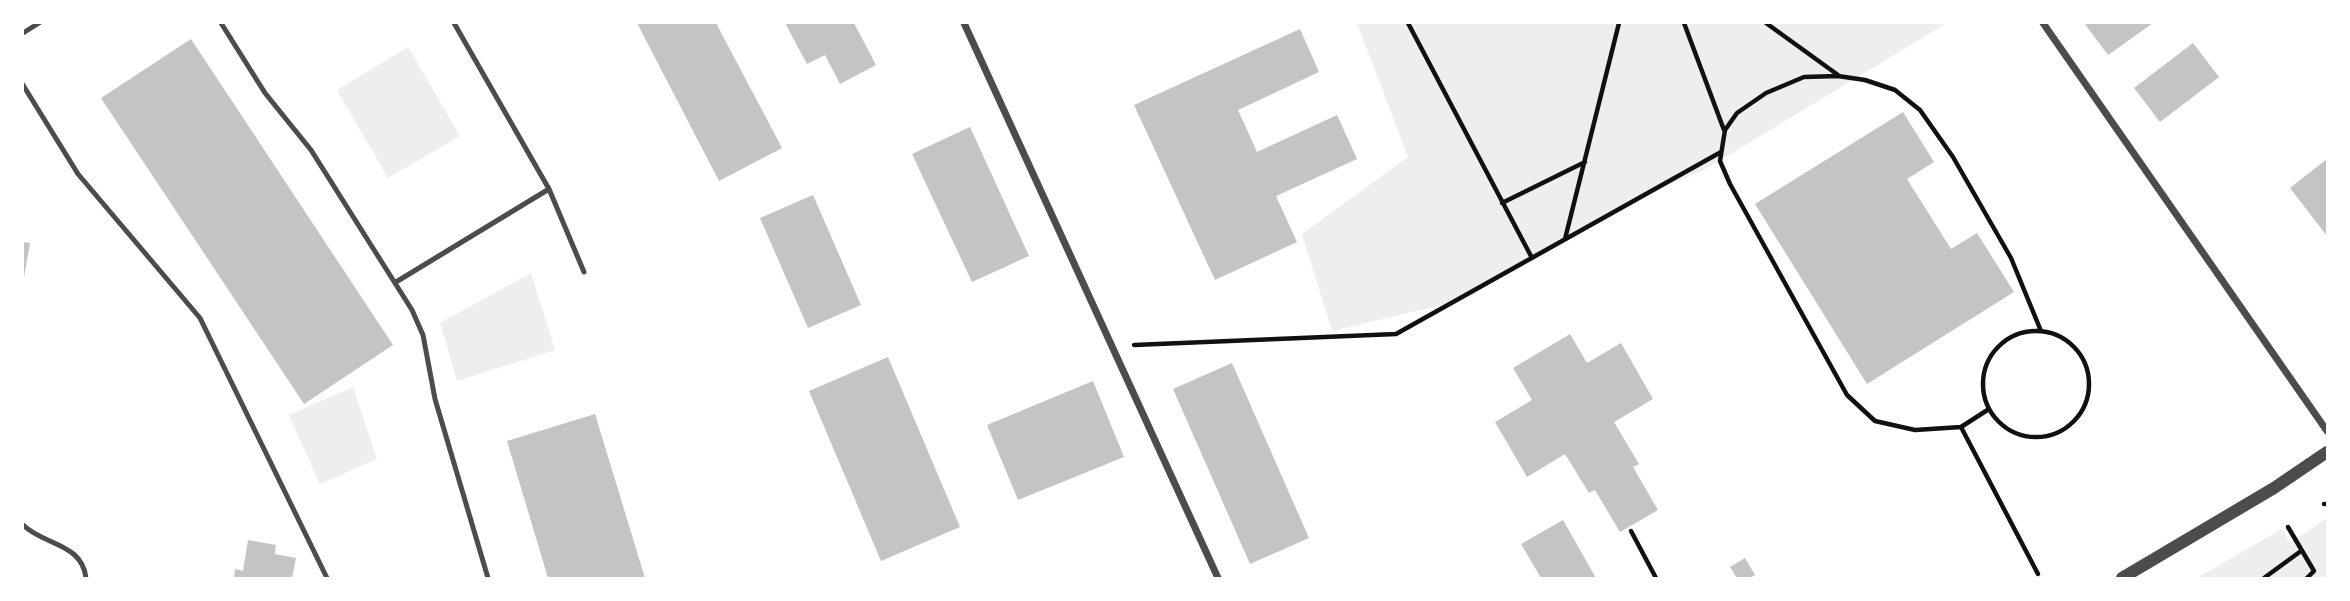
<!DOCTYPE html>
<style>
body{margin:0}
#map{position:relative;width:2350px;height:601px;overflow:hidden;background:#fff;font-family:"Crimson Pro",serif}
canvas{display:block}
.frame{position:absolute;inset:0;border:24px solid #fff;pointer-events:none}
</style>
<div id="map">
<canvas width="2350" height="601"></canvas>
<div class="frame"></div>
</div>
<script>
const ctx = document.querySelector('canvas').getContext('2d');
ctx.lineJoin = 'round';
function fillPath(path, color) { ctx.fillStyle = color; ctx.fill(path, 'evenodd'); }
function stroke(path, color, width, dash) { ctx.strokeStyle = color; ctx.lineWidth = width; ctx.lineCap = dash ? 'butt' : 'round'; ctx.setLineDash(dash || []); ctx.stroke(path); }
fillPath(new Path2D(`
 M1357,23H1947L1704,170L1628,203L1446,304L1332,331L1302,234L1408,157Z
 M408,47L460,136L388,178L337,90Z
 M531,273L555,350L457,381L440,323Z
 M353,387L377,459L320,484L289,415Z
 M2327,518V578H2197L2282,529L2290,543Z`), '#eee');
fillPath(new Path2D(`
 M637,23H716L782,148L719,181Z
 M785,23H854L876,65L840,84L825,55L807,64Z
 M2084,23H2153L2108,55Z
 M1300,29L1319,72L1238,110L1257,152L1337,115L1357,159L1276,196L1297,242L1215,280L1134,105Z
 M191,39L393,345L304,404L101,98Z
 M2193,43L2219,77L2160,122L2134,88Z
 M1903,112L1934,162L1907,179L1951,249L1977,233L2014,292L1867,384L1755,204Z
 M970,127L1029,256L972,282L912,154Z
 M2327,159V236L2290,188Z
 M813,195L861,305L808,328L760,218Z
 M23,242L30,243L24,278H23Z
 M1570,334L1587,363L1621,343L1653,399L1614,422L1639,464L1633,467L1658,510L1620,532L1595,490L1589,493L1565,454L1527,477L1495,422L1532,400L1513,368Z
 M888,357L960,527L881,561L809,391Z
 M1232,363L1309,538L1250,564L1173,389Z
 M1093,381L1124,457L1018,500L987,425Z
 M595,414L645,578H548L507,441Z
 M1563,520L1596,578H1541L1521,544Z
 M248,540L276,545L275,554L296,558L292,578H234L235,569L243,571Z
 M1745,558L1755,575L1750,578H1737L1730,567Z`), '#c4c4c4');
stroke(new Path2D(`
 M1408,23L1532,258
 M1684,23L1724,130
 M1766,23L1838,75
 M1502,203L1585,162
 M1565,239L1619,23
 M1983 384a53 53 0 1 1 106 0a53 53 0 1 1-106 0Z
 M1134,345L1396,334L1721,152
 M1961,427L1989,409
 M2324,504H2327
 M2288,527L2314,571L2307,578
 M1631,531L1656,578
 M2038,574L1961,427L1915,430L1875,421L1847,395L1730,184L1720,161L1725,130L1737,113L1766,93L1804,77L1838,76L1865,80L1895,90L1920,110L1953,157L2011,258L2041,331
 M2264,578L2301,551`), '#111', 4.5);
stroke(new Path2D(`
 M221,23L265,93L311,150L412,310L423,335L435,399L488,578
 M23,33L39,23
 M23,85L78,174L200,318L327,578
 M549,189L584,272
 M396,282L549,189L454,23
 M23,525C45,546 82,543 86,578`), '#4c4c4c', 5);
stroke(new Path2D(`
 M964,23L1218,578
 M2043,23L2327,431`), '#4c4c4c', 7);
stroke(new Path2D(`
 M2122,578L2274,488L2327,452`), '#4c4c4c', 12);
</script>
